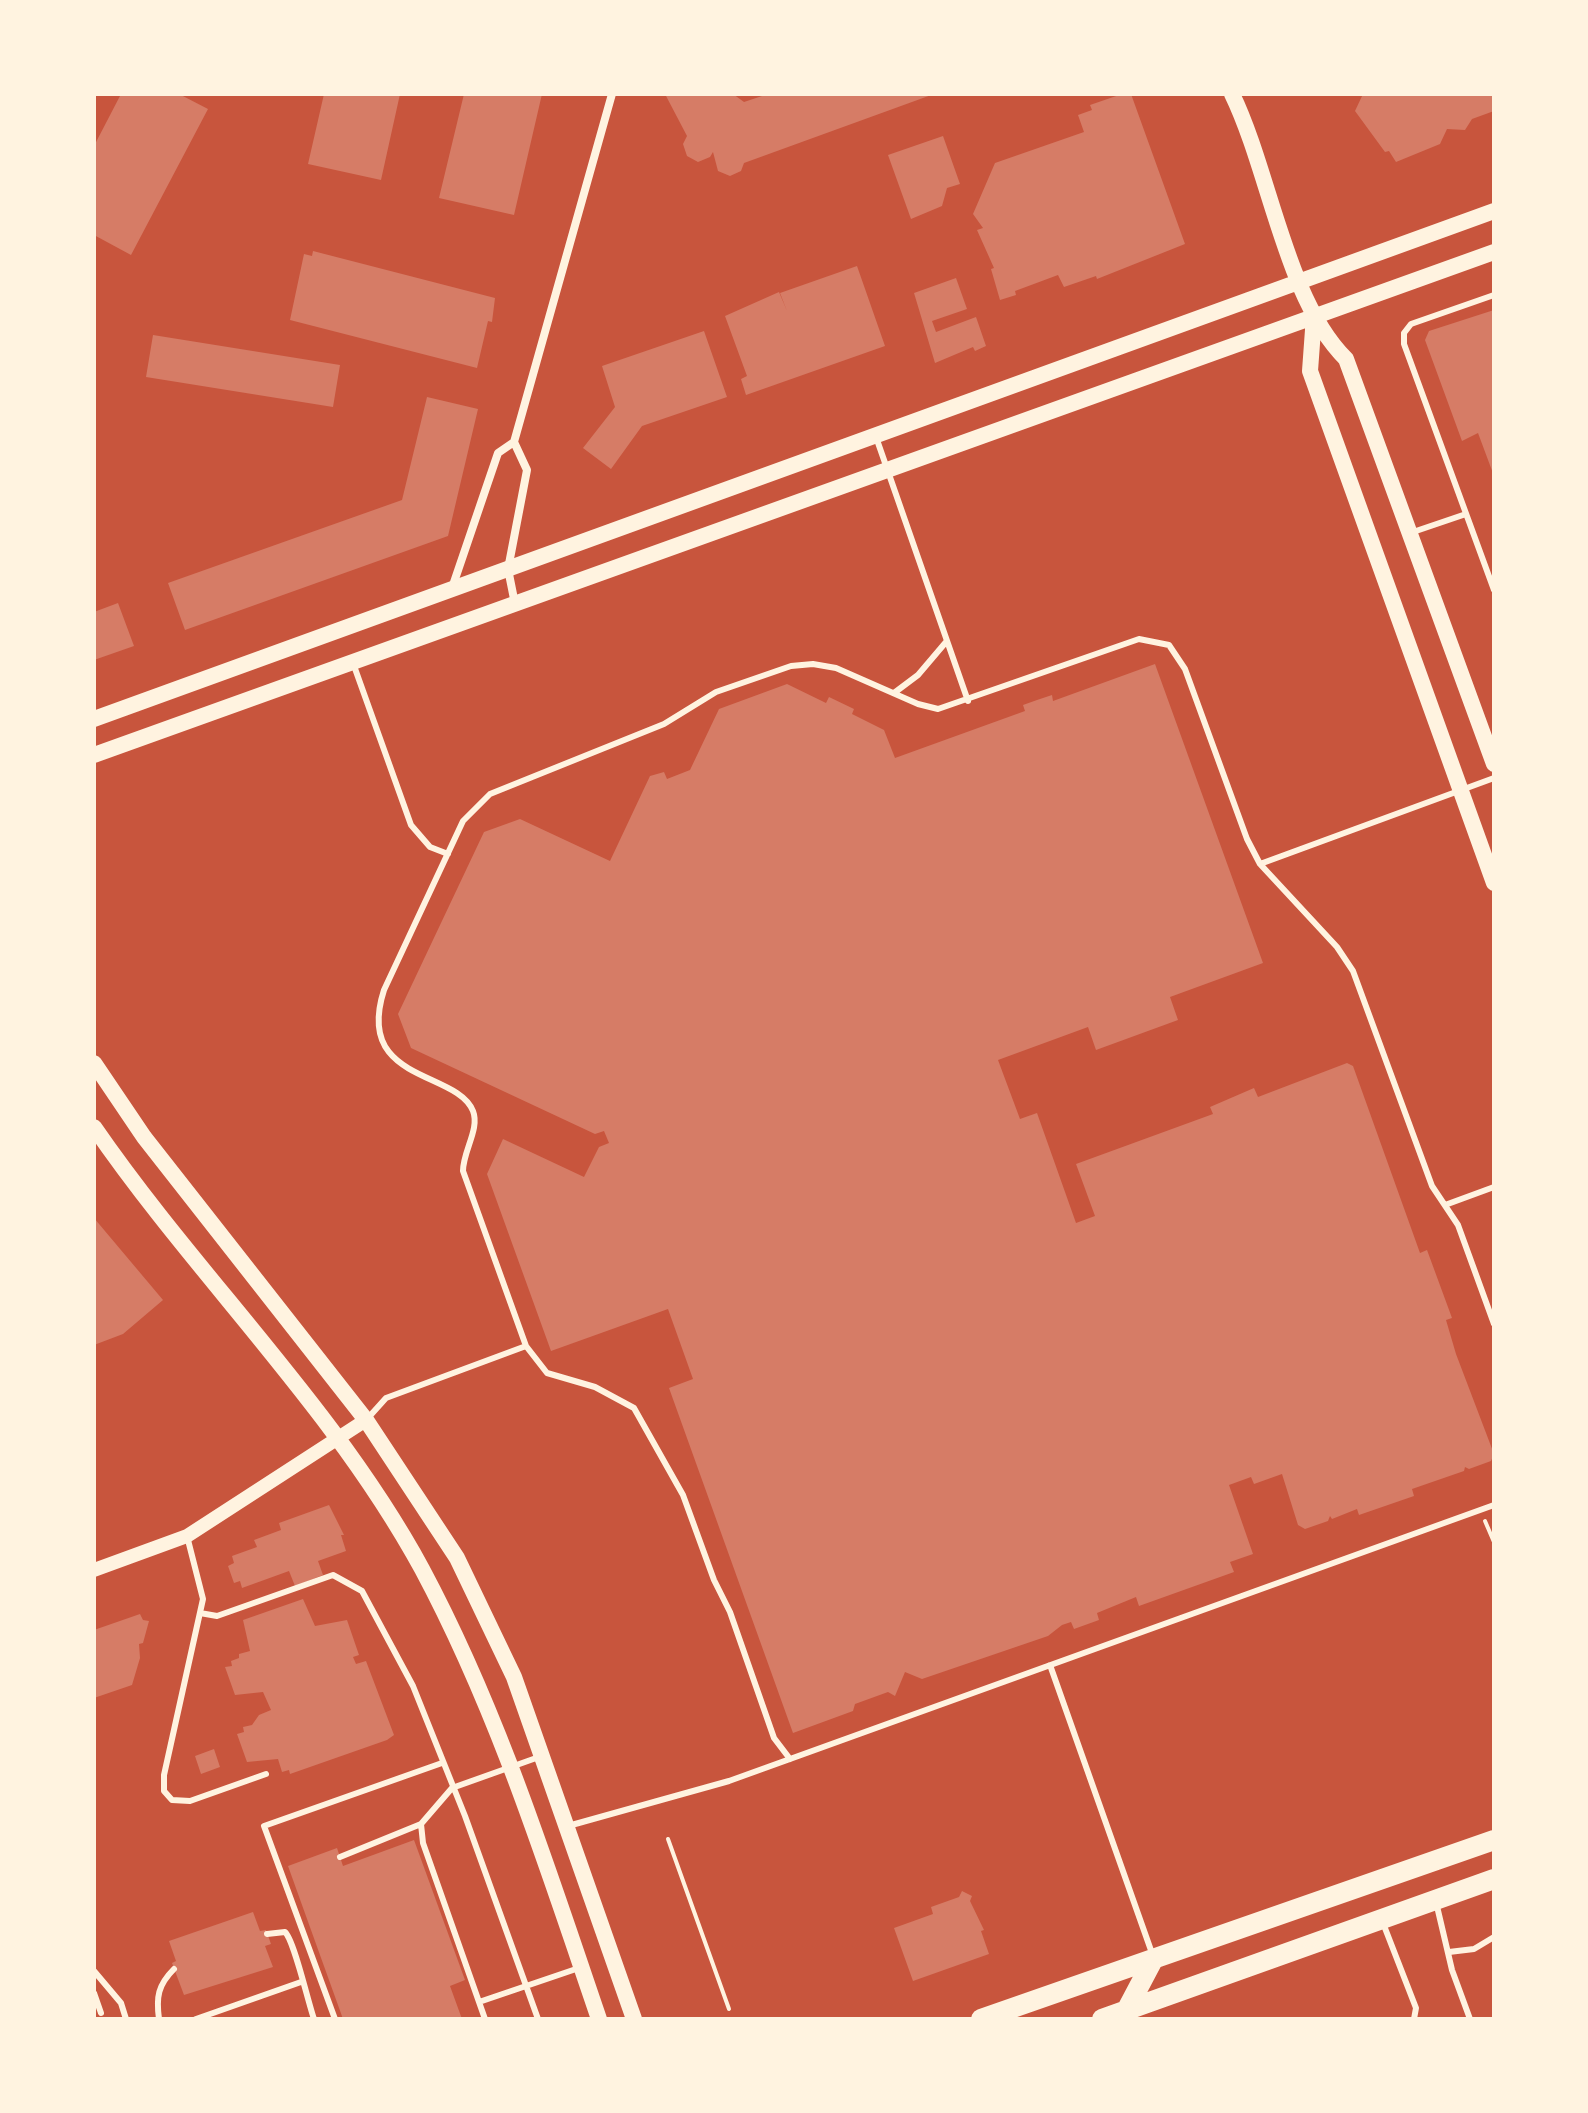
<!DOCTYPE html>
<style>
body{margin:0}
#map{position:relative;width:1588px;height:2113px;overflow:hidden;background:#c8553d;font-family:"Titillium Web",sans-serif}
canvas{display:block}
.frame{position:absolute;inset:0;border:96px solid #fff3e0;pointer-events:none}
</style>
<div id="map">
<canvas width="1588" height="2113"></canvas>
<div class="frame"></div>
</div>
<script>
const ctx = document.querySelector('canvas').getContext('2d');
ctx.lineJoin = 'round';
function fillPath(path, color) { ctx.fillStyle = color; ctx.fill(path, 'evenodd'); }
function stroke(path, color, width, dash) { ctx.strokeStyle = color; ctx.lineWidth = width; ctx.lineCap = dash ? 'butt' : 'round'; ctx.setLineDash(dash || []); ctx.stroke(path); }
fillPath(new Path2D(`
 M121,94H179L208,109L131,255L94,235V146Z
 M324,94H400L381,180L308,164Z
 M464,94H542L514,215L439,198Z
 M665,94H733L744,102L768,94H934L744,163L741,171L730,176L718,171L713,152L710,157L698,162L687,156L683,144L687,136Z
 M1122,94H1131L1185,244L1097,279L1096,276L1064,287L1058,275L1015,291L1016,295L1000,300L991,269L994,268L977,230L983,228L973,214L995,163L1084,132L1078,115L1092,110L1090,105Z
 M1363,94H1494V111L1472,119L1465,130L1447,129L1440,144L1396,162L1389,151L1385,152L1355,111Z
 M943,136L960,184L947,188L942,206L911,219L888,155Z
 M313,251L495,298L492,322L488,321L477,368L290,320L304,254L312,256Z
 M857,266L885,346L746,395L741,379L747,376L725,316L779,292L787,311L780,293Z
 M956,278L967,309L932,321L936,332L976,317L986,346L975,351L973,347L935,363L914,293Z
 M1494,310V476L1478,433L1462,441L1425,340L1429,331Z
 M704,331L727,397L642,426L611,469L583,448L615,407L602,366Z
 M153,335L340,365L333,407L146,377Z
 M427,397L478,409L448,536L185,630L168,583L402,500Z
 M118,603L134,646L94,660V612Z
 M1155,664L1263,963L1170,997L1178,1020L1096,1050L1088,1027L998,1060L1020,1119L1037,1113L1076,1223L1095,1216L1076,1164L1213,1114L1210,1107L1254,1088L1258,1097L1347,1063L1353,1066L1420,1253L1427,1250L1452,1318L1446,1320L1456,1354L1494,1454L1491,1461L1469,1469L1465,1467L1464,1471L1412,1489L1414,1496L1359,1515L1357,1509L1332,1519L1330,1516L1328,1521L1305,1529L1298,1525L1282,1474L1254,1484L1251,1477L1229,1485L1253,1554L1230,1562L1234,1572L1139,1606L1136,1597L1097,1613L1099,1620L1074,1629L1071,1622L1062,1625L1048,1636L922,1679L905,1672L895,1696L888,1692L855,1704L853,1711L793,1733L669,1388L693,1379L668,1309L551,1351L487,1174L503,1139L584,1177L599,1147L609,1143L604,1131L595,1134L411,1048L398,1014L484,832L520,819L610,861L650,776L664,772L667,779L690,770L719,709L787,684L826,703L829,697L854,709L852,714L884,730L895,758L1025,711L1023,705L1037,700L1052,695L1053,701Z
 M94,1218L163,1300L123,1334L94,1345Z
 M329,1505L344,1535H341L346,1551L318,1561L323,1575L295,1586L289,1571L242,1588L240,1581L234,1583L228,1566L234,1563L232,1556L257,1547L254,1540L281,1530L279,1523Z
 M303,1599L315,1626L347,1620L359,1655L353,1657L356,1664L366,1661L394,1735L387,1740L290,1774L289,1770L282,1772L278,1759L247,1762L237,1734L244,1732L243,1727L252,1725L259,1715L271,1710L263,1692L235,1695L225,1667L232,1666L231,1661L239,1658V1654L250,1651L243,1620Z
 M140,1614L143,1620L149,1621L143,1643L139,1644L140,1658L132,1685L94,1698V1630Z
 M214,1749L220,1767L201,1774L195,1756Z
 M414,1840L465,1980L450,1986L462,2019H343L288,1866L337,1848L343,1866Z
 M962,1891L972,1896L970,1901L984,1930L981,1931L989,1954L913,1981L894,1928L933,1914L931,1907L959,1897Z
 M253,1912L260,1931L266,1930L271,1944L265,1946L273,1967L184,1995L172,1963L176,1961L169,1941Z`), '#d67c66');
stroke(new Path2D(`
 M1485,1521L1494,1542
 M668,1839L729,2009`), '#fff3e0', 4);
stroke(new Path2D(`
 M1494,295L1411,324L1404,333V344L1494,590
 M876,437L968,701
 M1413,532L1466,514
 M353,663L411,825L430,847L448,854
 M894,693L918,675L946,642
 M1260,864L1494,778
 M1445,1205L1494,1187
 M368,1418L386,1398L526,1346
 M187,1536L203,1599L164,1775V1791L172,1800L190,1801L266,1774
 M200,1613L217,1616L333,1575L362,1591L413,1686L465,1816L538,2019
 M1050,1665L1153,1956
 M790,1759L774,1738L730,1612L714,1580L683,1495L634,1408L595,1387L547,1373L526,1346L463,1171C463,1151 480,1129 473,1111C457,1070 354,1083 384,990L463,821L490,794L664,724L716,692L791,666L813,664L836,668L918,704L938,709L1139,639L1169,645L1185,669L1247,839L1260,864L1337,947L1353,971L1432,1186L1458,1225L1494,1324
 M421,1824L423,1843L479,2002
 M568,1826L729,1781L1494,1505
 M340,1857L421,1824L452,1788L539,1757
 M1436,1902L1452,1970L1470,2019
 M1383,1923L1416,2008L1414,2019
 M267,1934L285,1932C294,1940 308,2002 314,2019
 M1449,1952L1474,1949L1494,1937
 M94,1971L121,2003L126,2019
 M94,1993L101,2013
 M159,2019C156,1997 158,1985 174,1969
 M196,2019L301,1982
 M335,2019L264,1826L442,1763
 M485,2019L479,2002L579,1968`), '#fff3e0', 6);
stroke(new Path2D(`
 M514,442L527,470L508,569L515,604
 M452,588L498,453L514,442L612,94`), '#fff3e0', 8);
stroke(new Path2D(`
 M94,1570L187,1536L366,1420`), '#fff3e0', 14);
stroke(new Path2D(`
 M1232,94C1270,172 1286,300 1346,359L1494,764
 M1314,316L1310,371L1494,883
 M94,719L1494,211
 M94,755L1494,252
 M94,1063L144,1137L366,1420L457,1558L514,1677L634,2019
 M94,1127C198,1278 334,1407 422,1569C498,1711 547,1867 599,2019`), '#fff3e0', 16);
stroke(new Path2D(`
 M1126,2011L1154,1958
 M981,2019L1494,1840
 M1102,2019L1494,1879`), '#fff3e0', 20);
</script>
